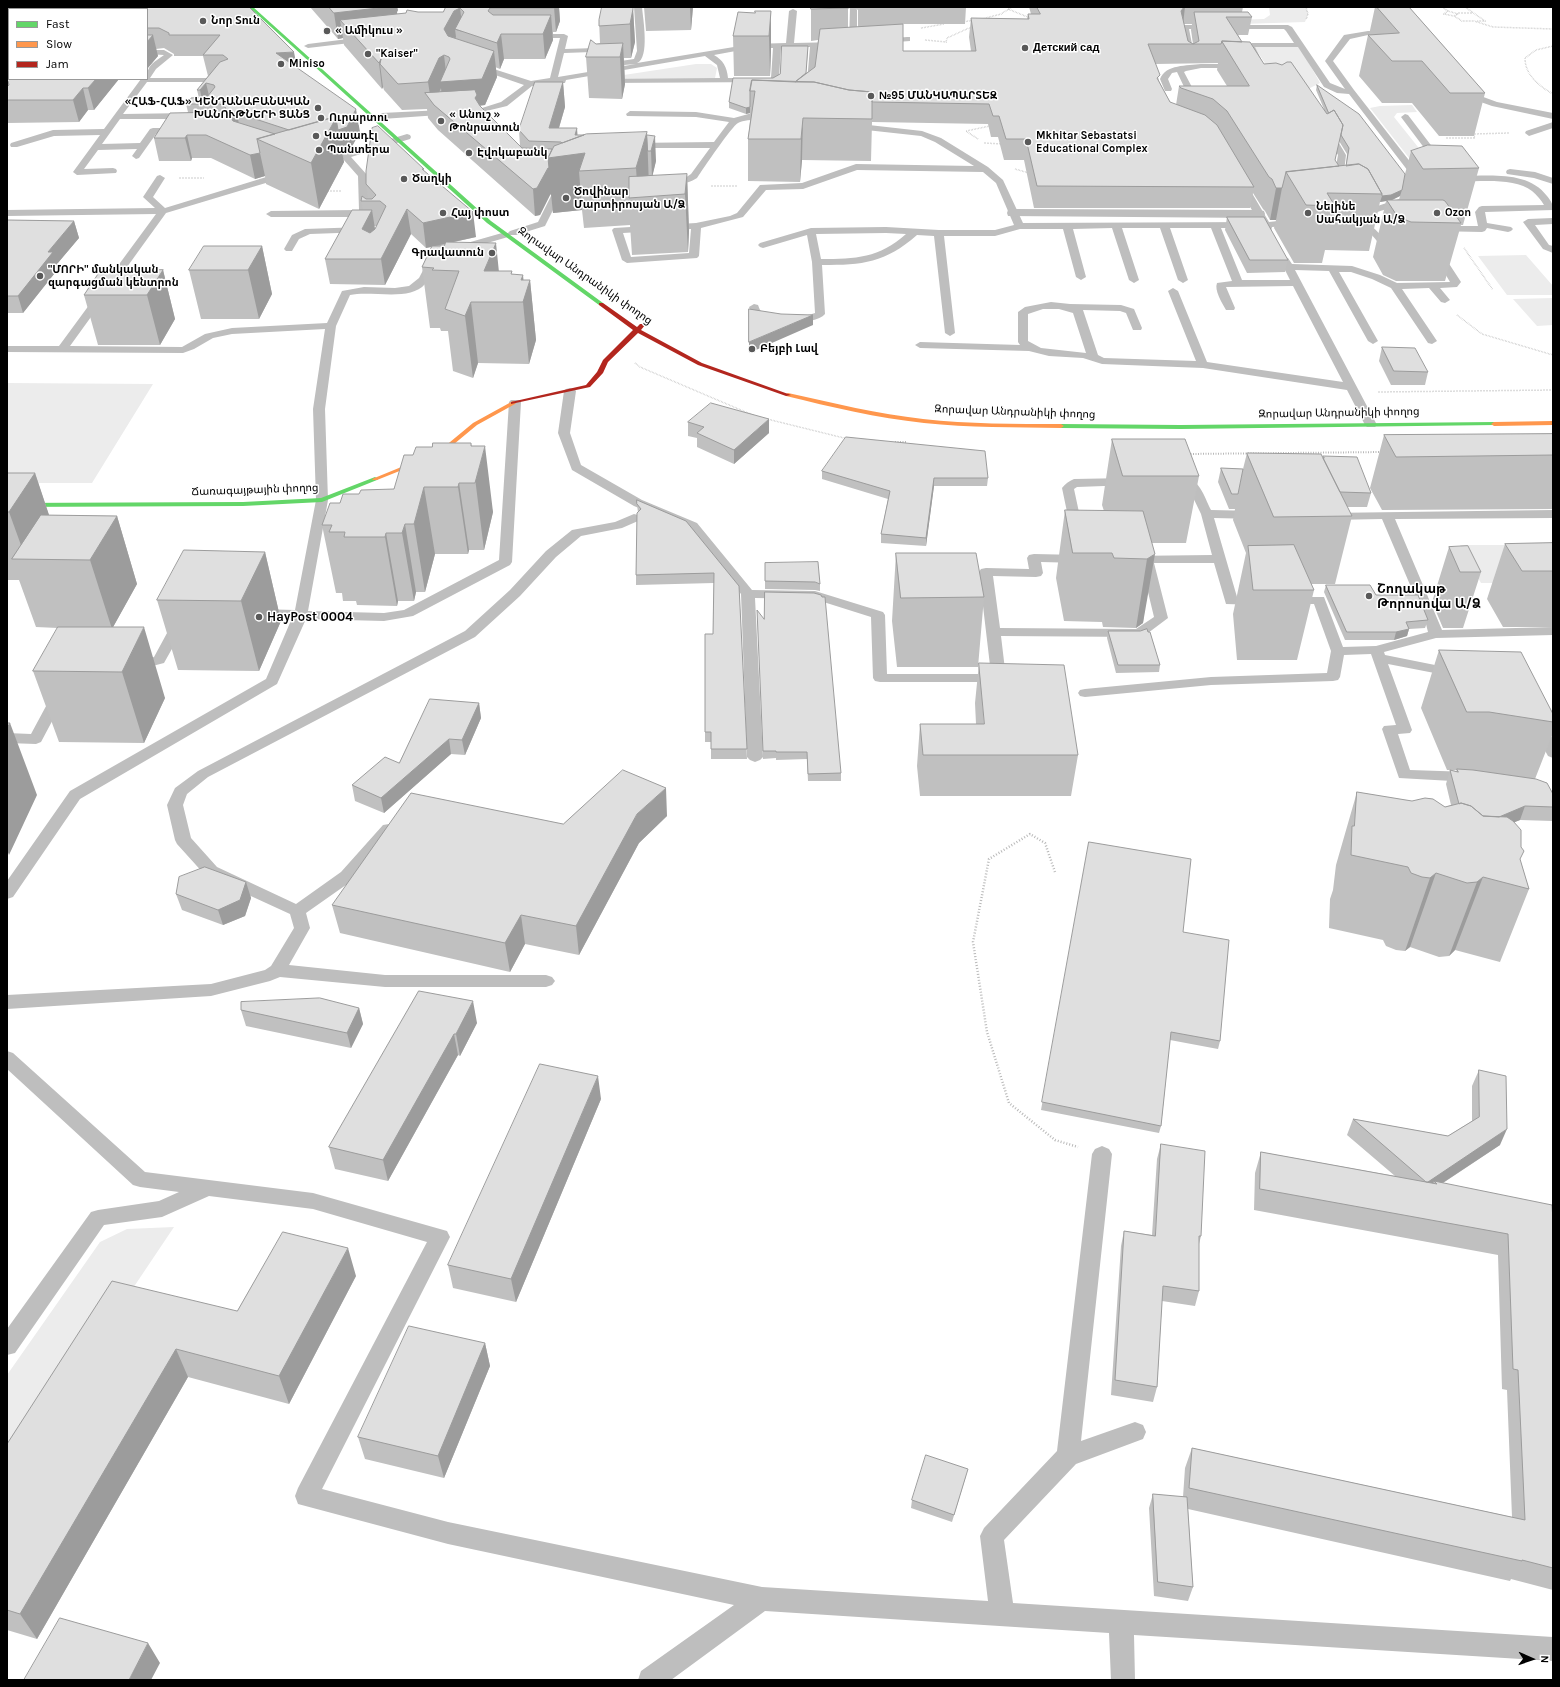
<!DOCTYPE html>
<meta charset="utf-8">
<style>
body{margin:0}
#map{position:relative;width:1560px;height:1687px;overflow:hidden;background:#fff;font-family:Karla,sans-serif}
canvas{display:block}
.frame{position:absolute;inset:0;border:8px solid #000;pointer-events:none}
.legend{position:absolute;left:8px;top:8px;width:140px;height:72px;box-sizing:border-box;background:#fff;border:1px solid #999;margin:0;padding:5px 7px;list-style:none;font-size:12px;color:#000}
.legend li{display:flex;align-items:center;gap:8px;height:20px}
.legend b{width:20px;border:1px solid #999}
.north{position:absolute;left:1512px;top:1639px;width:40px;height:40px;-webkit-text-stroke:3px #fff;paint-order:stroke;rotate:92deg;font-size:11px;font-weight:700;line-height:16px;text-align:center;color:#000}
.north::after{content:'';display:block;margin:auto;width:14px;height:18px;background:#000;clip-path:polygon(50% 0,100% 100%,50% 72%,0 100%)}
</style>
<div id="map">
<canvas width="1560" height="1687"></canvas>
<div class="frame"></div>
<ul class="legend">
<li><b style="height:5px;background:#63d668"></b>Fast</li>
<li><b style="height:5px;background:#ff974d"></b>Slow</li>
<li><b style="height:5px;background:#b3261e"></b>Jam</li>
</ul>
<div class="north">N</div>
</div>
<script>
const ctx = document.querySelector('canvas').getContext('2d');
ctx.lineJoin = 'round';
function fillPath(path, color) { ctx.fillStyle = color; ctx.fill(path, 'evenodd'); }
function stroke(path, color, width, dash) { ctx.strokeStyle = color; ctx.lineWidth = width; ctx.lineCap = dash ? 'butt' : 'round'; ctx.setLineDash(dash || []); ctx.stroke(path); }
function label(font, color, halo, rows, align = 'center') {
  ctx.font = font + ' Karla,"Noto Sans Armenian",sans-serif'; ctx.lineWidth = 3; ctx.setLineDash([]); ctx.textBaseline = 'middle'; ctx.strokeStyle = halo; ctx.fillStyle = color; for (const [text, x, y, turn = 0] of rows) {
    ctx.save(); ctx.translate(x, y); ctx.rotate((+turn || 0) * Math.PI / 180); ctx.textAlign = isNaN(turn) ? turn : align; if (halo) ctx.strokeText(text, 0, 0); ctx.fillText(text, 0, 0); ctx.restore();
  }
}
fillPath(new Path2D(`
 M1269,7H1306L1308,14L1305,22L1210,25L1234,20L1264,19L1270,15Z
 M1253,45H1299L1320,83L1310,88L1297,89L1268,68Z
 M696,64H711L717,68L715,78L709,79L591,80Z
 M1412,105L1417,112L1397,113L1394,117L1430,162L1413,163L1370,108L1380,106Z
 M1526,255L1553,286V295H1507L1478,256Z
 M1553,298V325L1537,326L1513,299Z
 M7,383L153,384L92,483H7Z
 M1460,545H1553V583H1481Z
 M174,1227L7,1476V1375L100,1242L127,1229Z`), '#ececec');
stroke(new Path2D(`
 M1306,7L1308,14L1306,20
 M1442,7L1448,11L1444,14L1454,16L1462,21H1474L1493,27L1553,29
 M1465,7L1485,21H1477
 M1008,9L1030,18
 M1448,11L1458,14L1454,16
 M1458,13H1473
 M982,19L1001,14L1012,7
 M963,22L974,20
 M921,28L944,24
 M925,40L946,42L947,38L969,28H973
 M1553,46L1536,50L1525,58C1525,75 1539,86 1553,94
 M1446,138H1475L1473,134L1510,133
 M978,139L966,131L990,126
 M984,143L1002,144
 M1015,169L1029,173
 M179,178H204
 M711,186H738
 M327,191H342
 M1464,248L1493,290
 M1457,315L1482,334L1553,355
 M635,363L640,367L755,416
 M1378,392L1553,390
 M767,419L848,439`), '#b9b9b9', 1.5, [0.5, 1]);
stroke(new Path2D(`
 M895,442H906
 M1188,454L1383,452`), '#b9b9b9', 2, [1, 1.5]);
stroke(new Path2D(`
 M1055,872L1045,843L1030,834L989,859L973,942L987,1032L1009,1103L1055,1140L1078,1147`), '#b9b9b9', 2.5, [1, 2]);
fillPath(new Path2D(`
 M23,7H31L29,9H21Z
 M634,7H642C643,19 650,58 637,63L752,44L786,43L789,11L793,9L797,11L794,43L839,42L843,44L839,46L818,47C817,59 819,86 806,90L802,88L807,82L810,47L781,48L779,78L773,82L603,83L599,81L603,79L720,78L717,65L705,56L566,80L565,83H551L532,86L507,106L482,112L382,119L378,116L382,113L482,108L501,102L524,85L472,67V63H475L531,81L550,78L560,38H529L528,36L532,34H564L568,36L565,49L596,48L600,50L601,63L597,65L593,63L592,52L564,53L558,77L636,64L624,65L620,63L621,61L634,59L637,51ZM752,48H773L771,78H728C727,67 723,60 714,55Z
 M850,8H856L857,10V43L853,45L849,43Z
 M1184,25H1288L1292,27L1330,83L1345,89L1325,61L1344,35L1368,31L1394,32V36H1391L1368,35L1350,39L1333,61L1354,90L1415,168L1424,182L1422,184H1416L1408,171L1349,94L1337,93L1324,87L1298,47H1255L1263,63L1262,65H1256L1246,46L1252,43H1294L1286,31L1284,29H1189L1193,49L1189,51L1185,49L1180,29Z
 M364,37L368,39L367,41L308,48L304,46L308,44Z
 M907,37H910V41L883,43L879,41L883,39Z
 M147,50H164L173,55L156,69L150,78H226L230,80L226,82H147L123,114L189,113L193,116L189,119H120L102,144L140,143L150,129L153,128H179L183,131L179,134H156L139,158L136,159L132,156L137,149L98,150L84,169L113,168L116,169L117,171L116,173L77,175L73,172L100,135L54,136L17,147H11L10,145L11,143L53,130L104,129L141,79H147C147,65 153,63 164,55L147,54Z
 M1201,64H1240L1244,66L1240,68H1201L1186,71L1184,72L1194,91L1190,93L1186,91L1177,72L1172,73L1168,79L1172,89L1171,91H1165L1160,79C1166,64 1187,66 1201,64Z
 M1461,91H1467L1497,102L1553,113V119L1492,106L1461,95Z
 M630,111L696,112L734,118L752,113H773L777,116C771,122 749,117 738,123C732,126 703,169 697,178C690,183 668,189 661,183L663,181L685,178L691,174L710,148H635L631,145L632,143L714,142L729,122L696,117L627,116L626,114Z
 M1405,114L1408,115L1443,161L1444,163L1443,165H1437L1401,117Z
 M1553,122V128L1529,136L1525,133L1526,131Z
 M851,123L922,131L941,138L988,167L1003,180L1023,223L1259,222L1236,183L1241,180L1246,183L1269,222L1296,219L1301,222L1296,225L1272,227L1271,231H1265L1263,228H1221L1242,280H1290L1280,260L1285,257L1288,258L1292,264L1352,266L1380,275L1397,283L1450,282L1437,260L1430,254L1435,251L1444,256L1461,282L1457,287L1440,288L1450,300L1445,303L1441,302L1429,288L1402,289L1437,341L1432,344L1428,343L1391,288L1372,279L1351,272H1339L1378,341L1373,344L1368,341L1329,271L1295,270L1377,425L1375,427H1367L1365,425L1347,390L1203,368L1102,364L1083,358L1049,356L1029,351L920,348L915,345L920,342L1020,345L1018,342V312L1025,307L1051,302L1070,304L1121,305L1134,309L1142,328L1141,330H1133L1126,313L1120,311L1083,310L1098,355L1104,358L1196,361L1168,291L1173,288L1178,291L1207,362L1343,382L1293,286L1226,287L1235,308L1234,310H1226C1222,303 1214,290 1217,283L1232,281L1211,228H1170L1188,280L1183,283L1178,280L1160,228H1122L1139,280L1134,283L1129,280L1112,228L1073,229L1086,277L1081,280L1076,277L1063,229H1020L995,236H944L955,333L950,336L945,333L934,236L917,235C885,263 863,265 822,265L825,314C815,326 769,325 756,317C752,314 750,311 749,307L754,304L758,305C759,307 759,309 761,311C769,320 805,317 815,313L812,262L807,235L763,248L760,247L758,245L760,243L811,228L886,227L939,230H995L1014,225L996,183L983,172L857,170L803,189L766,190L743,217L701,228L699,256L697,258L627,263L622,260L612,230L614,228L696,223L730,216L737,213L760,185L802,183L856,164L974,166L935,142L921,136L848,128L847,126L848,124ZM691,229L689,253L631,257L623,233ZM886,233L906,234C879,258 856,259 821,259L816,234ZM1043,309H1059L1073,313L1086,353L1041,348L1028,341V314Z
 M1327,127L1330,128L1346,155L1342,188L1337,191L1332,188L1338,155L1323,130Z
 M407,134L410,135L411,137L410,139L351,157L368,176V208L374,215L372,217H271L266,214L271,211L359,210L358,176L343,159L322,166L318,163L319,161Z
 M1510,169L1535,172L1553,178V184L1534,178L1507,174L1506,172L1507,170Z
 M286,171L289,172L290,174L289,176L166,213L70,346L182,347L205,334L232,328L327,323L342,291L364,287L395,288L409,286L419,278L430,257H436L438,259C434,267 431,276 425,284C410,302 371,290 350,295L336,326L325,409L328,500L308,611L384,613L404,610L499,560L509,402L511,400H519L521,402L512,562L510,565L413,616L384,621L306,619L277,684L80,799L13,897L7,899V881L70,791L266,679L292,618L257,617L252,616L250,613L252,610L257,609L295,610L316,500L313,409L325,329L232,334L213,338L194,349L183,353L7,352V346H59L156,214L7,216V210L155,208L143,197L157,176L160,175L165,178L153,197L165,208Z
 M1459,176C1488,176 1528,170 1547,196C1551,201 1553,204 1553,210L1485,212L1487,223L1511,227L1513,229L1511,231L1508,232L1487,228L1485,231L1482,232L1434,231L1432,229L1434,227L1437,226H1478L1475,212L1479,207L1482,206L1544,205C1541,200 1537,195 1532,191C1516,178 1481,181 1461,182L1458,185H1452L1450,183L1456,177Z
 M570,188L575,191L558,200L545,226L516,235H510L508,237L456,252L451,249L453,247L502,233H508L510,231L538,222L551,196Z
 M1405,197L1408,198L1410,200L1408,202L1359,218L1354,215L1356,213Z
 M1356,218C1374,223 1379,236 1392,245C1395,247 1397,247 1400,250L1398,252C1385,255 1378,241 1370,233C1365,229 1358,226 1353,223L1351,221Z
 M1553,218V224L1535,225L1549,245L1553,246V253L1543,249L1523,222L1528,219Z
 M363,227L366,228L368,230L366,232L310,234L299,239L292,251H286L284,249L292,235L305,229Z
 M570,388L574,389L576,391L570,433L581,465L642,500L697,523L752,590L815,591L883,612L885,615L887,674H991L979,572L981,569L986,568L1029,569L1027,558L1029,555L1034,554L1080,555L1085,556L1087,559L1085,562L1080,563L1041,562L1043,573L1041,576L1036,577L993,576L1000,628L1136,629L1154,617L1141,563L1128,562L1126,559L1128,556L1212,555L1201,514L1188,487L1184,485L1176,484L1174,481L1176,478C1198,473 1203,494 1211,510L1256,511L1260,512L1262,515L1260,518L1256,519L1214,518L1237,597L1262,598L1264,601L1262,604L1257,605L1226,604L1214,563H1154L1168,618L1144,636L1139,637L1001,636L1006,678L1004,681L999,682H880L875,681L873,678L871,617L814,599L755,598L763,757L760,760L755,762L750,760L747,757L741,594L689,529L634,506L572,470L558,433L564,391L566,389Z
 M1127,478L1131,479L1133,482L1131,485L1077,487L1074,489L1083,531L1082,534H1072L1071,531L1062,488C1065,484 1069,481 1074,479Z
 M1553,510V518L1395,519L1442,630L1553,627V635L1436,638L1384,652L1385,655L1460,670L1462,673L1460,676L1455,677L1388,664L1412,730L1410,733L1398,734L1410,770L1470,772L1475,774L1478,777L1475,780L1470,782L1399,778L1382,729L1384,726L1396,725L1371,654L1344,655L1340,677L1338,680L1333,681L1211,685L1085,697L1080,696L1078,693L1080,690L1085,689L1211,677L1327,673L1331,651L1314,604H1285L1283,601L1285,598L1290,597H1324L1343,647L1376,646L1428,632L1425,620L1382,519L1331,520L1327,519L1325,516L1327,513Z
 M634,514L638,515L640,518L638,521L622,528L581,536L556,557L520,596L475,637L208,777L187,794L183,805L191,838L217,867L296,904L341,872L383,825L389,824L395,825L397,829L395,833L353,880L306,913L310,928L289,965L385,975H546L552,977L555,981L552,985L546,987H385L280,977L270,981L211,996L7,1009V995L211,984L265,970L271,966L294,928L290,914L205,875L177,844L175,840L167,805L175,788L198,771L465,631L510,590L546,551L572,530L615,522Z
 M180,618L185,619L187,622L164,663L133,671L128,670L126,667L128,664L154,657L173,622L175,619Z
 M59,691L64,692L66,695L41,742L36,744L7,743V733L31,734L52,695L54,692Z
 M1539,722L1544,724L1553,739V758L1548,756L1532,727L1534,724Z
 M7,1051L13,1053L145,1172L313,1193L447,1231L450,1237L322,1489L448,1522L762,1587L988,1601L980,1536L984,1528L1057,1451L1092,1154L1095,1149L1102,1146L1109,1149L1112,1154L1081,1441L1135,1422L1143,1425L1146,1432L1143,1439L1076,1464L1004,1540L1013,1603L1553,1637V1661L1134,1635L1135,1680H1111L1109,1633L765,1611L671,1680H638L641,1671L734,1605L448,1544L298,1504L295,1496L298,1488L427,1242L313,1209L209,1196L162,1217L104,1225L15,1353L7,1355V1329L91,1212L98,1210L159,1201L179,1192L140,1187L133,1185L7,1069Z`), '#bebebe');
fillPath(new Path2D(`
 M1013,209L1259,210L1264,211L1265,214L1264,217L1259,218L1008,216L1007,213L1008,210Z`), '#bebebe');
fillPath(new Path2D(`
 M249,7H253L491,221L603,303V305H599L487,223Z
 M1494,422L1496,423V425L1181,429L1061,428L1058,426L1061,424L1181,425Z
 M375,477L378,479L377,480L322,502L243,506L7,507V503L243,502L321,498Z`), '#63d668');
fillPath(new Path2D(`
 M788,393C833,403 878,414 923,419C969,424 1015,424 1061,424L1064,426L1061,428C1015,427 969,428 924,423C877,418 831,407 786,396V394Z
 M513,401L516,403L515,404L477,425L442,454L377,480H373L372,479L438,452L473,423Z
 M1553,421V425L1494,426L1491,424L1494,422Z`), '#ff974d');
fillPath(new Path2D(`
 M599,303H603L637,327L640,324H644L645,325L641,330L702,363L791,395L786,396L698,365L638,333L608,362L603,373L590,387L511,404V402L586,385L597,372L603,360L633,330L599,305Z`), '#b3261e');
fillPath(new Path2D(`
 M241,7L297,68L360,132L350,150L342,152L344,162L319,209L266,184L265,176L255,179L211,158H192L191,161H159L154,138L188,112L186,104L199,98L197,90L208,76L203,56H174V54L164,48L156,49L158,56L147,69V9Z
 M310,7H397L398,10L397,12V14L418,12H443L446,7H559L560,21L556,32H553V40L545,59H504L500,69L495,67L497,77L485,105L480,106L520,146L519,130L563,82L565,107L559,128H577V135H647L656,161L652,176L687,174L689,231L688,252L632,255L630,225L584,228L582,210L553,213L551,194L550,195L540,215L535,216L438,130L428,118L427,109L402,110L384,90L383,87L382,89L344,45L343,38L338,39Z
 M633,7L635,42L631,58H624L625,84L622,99L589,98L586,57L596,44L600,43L599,20Z
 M644,7H693L691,30L646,31Z
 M811,7H852L848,9V28L858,27V10L853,7H966L965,24H902L903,51H971L969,37L971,18L1027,19L1028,14H1031L1029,7H1243L1242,12L1252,17L1248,35H1238L1242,42L1264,64L1324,109L1316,90L1317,85L1405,174L1411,151L1479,168L1463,225H1461L1445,281H1396L1383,275L1373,257L1386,201L1380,202L1369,251L1325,250L1322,263H1294L1274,228L1276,220H1270L1265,211L1263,209L1253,193L1250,208H1034L1024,160H1004L998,137H991L988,124L872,122L871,161L802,160L800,182L748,181V139L750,121V113L746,114L729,108V102L780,74L808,51L806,73L815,67L818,40L811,41ZM1184,24H1192L1191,30L1193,44L1188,41ZM1218,63L1217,70L1227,86H1179L1176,105L1170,102L1159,81L1155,64ZM1339,141L1347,154L1346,166H1339L1335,160ZM1400,196L1399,200H1392Z
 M1375,7H1409L1485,93L1474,136H1439L1412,103H1382L1359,76L1368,35H1369Z
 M771,11V51L770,76H734L733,36L755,13Z
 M7,17L119,79L94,110H88L79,122L7,123Z
 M424,169V171L476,237L454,242L499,271L512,274L523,280H530L536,340L529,364L478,363L473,378L453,371L448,331H441L440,328H430L422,267L431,247L426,248L411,234L385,285L330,284L325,259L363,210L361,201L366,199H368L366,184ZM374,226H377L375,230Z
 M1227,217L1288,260L1285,272L1247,273L1225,230Z
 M7,220L74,221L79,238L57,264L58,269L23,313H7Z
 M262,246L272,294L259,319H201L189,270Z
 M163,270L175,319L160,345H98L84,295Z
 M1382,347L1428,372L1425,385H1391L1379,361Z
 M688,422L769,433L734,464L697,447V438L688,436Z
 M1553,434V509L1382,510L1370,488L1384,435Z
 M1112,439L1199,476L1186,543H1152L1143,623L1136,628L1103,627L1102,622L1064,621L1056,578L1065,510L1104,511L1102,505Z
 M472,446L493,512L484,550H469L468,554H435L425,592H416L414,601H398L397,606L357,605L356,601H343L342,593H336L322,525L340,503L359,494L394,489L413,455Z
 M1247,453L1323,458V456L1371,493L1367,507H1347L1352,516L1335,584H1311L1314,590L1297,660H1237L1233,614L1246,553L1233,520L1235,509H1229L1218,482L1221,468L1243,469Z
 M822,471L988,478L987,486H934L926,546L881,543V534L888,499L822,479Z
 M7,473H35L49,515L117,516L137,584L113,627L165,698L144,743L59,742L33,671L58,628L36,627L19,580H7Z
 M637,504L739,586L747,759H711V742H705V732L713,634L714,583L636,585V575L638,513Z
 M1553,543V627H1503L1487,599L1505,544Z
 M1449,547L1481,572L1463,628H1443L1432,602Z
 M265,552L281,621L259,671L178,670L157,600Z
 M896,553L984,597L978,667H897L892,621Z
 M765,563L820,584V591L815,590L765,589Z
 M1326,585L1376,595L1428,620L1425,628L1409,629L1407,636L1394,640H1345L1324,592Z
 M758,618L841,773V781H808L807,759L776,760V758L763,759Z
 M1108,631L1160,665L1159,672L1116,673L1107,638Z
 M1439,650L1553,714V733L1535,779L1553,794V821L1520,820L1514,822L1520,861L1529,889L1500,962L1455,950L1449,956L1439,957L1410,947L1405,951L1396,950L1386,946L1383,940L1329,928L1330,899L1333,890L1336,865L1357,792L1445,807L1451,805L1446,784L1450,770L1456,771L1457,770H1447L1421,708Z
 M979,663L1078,755L1071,796H920L917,766L920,724H976L975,703Z
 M479,703L481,718L465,755L451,754L384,813L355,801L352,785L399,763Z
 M667,816L639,843L579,955L525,944L510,972L340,933L332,905L563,824Z
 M1089,842L1183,932L1220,1041L1218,1049L1170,1040L1161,1126L1159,1133L1041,1110Z
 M246,882L251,898L245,916L223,925L182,910L176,894Z
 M419,991L477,1023L460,1056L458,1055L388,1181L335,1169L329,1147Z
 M359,1008L363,1024L351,1048L246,1026L241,1010Z
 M1479,1070L1500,1145L1443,1183L1553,1220V1590L1511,1579L1510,1581L1188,1509L1193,1587L1188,1601L1154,1596L1149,1508L1153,1494L1183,1497L1185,1468L1192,1448L1512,1517L1507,1390L1502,1389L1498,1255L1254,1210L1255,1173L1261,1152L1395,1176L1347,1135L1353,1119L1448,1136L1472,1121V1086Z
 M601,1099L516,1302L453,1288L448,1265Z
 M1161,1144L1201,1236L1199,1244V1291L1195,1306L1162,1301L1157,1387L1153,1402L1111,1395L1121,1246L1124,1231L1152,1235L1157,1159Z
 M356,1276L289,1404L188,1377L37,1639L7,1630V1444L237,1311Z
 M485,1343L490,1366L444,1478L365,1459L358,1437Z
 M966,1476L952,1522L911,1508L912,1500Z`), '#c0c0c0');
fillPath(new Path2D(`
 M7,7H18L16,9H9V15L7,17Z
 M381,7H397L398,10L397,12L400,31L340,20L343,38L338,39L334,13Z
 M554,7H559L560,21L556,32Z
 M690,7H693L691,30Z
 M1184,7H1185L1183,24L1181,11Z
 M460,8L463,32L456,30L454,11Z
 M633,9L635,42L631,58L630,24Z
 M454,11L456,30L455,29L456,37L447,54L444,29Z
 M771,11V51L770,76L769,36Z
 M551,15L553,40L545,59L543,34Z
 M501,34L504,59L500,69L497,43Z
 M153,35L158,56L147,69V42Z
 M623,43L625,84L622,99L620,57Z
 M494,51L497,77L485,105L443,108L441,88L434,104L431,101L428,82L439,58L444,55L447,81Z
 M294,52L298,73L276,53Z
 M381,59L380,64L383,87L382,89L379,63Z
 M96,79H119L94,110L88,88Z
 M563,82L565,107L555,141L549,128Z
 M206,83L211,104H203L200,90Z
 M83,88L88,110L79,122L73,100Z
 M750,107V113L746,114V108Z
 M356,109L360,132L350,150L342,152L344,162L319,209L311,163L336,118Z
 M237,113L241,136L231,118L233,114Z
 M803,118L802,160L800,182L801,139Z
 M577,128L579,154L585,153L579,171L582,210L553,213L551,194L550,195L540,215L535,216L533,189L548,158L575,135Z
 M647,132L649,187L638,197L636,168Z
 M187,135L192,158L191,161L185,138Z
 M655,136L656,161L652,178L651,151Z
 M260,153L265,176L255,179L250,155Z
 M687,174L689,231L688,252L685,194Z
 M1276,188H1282L1276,220H1270Z
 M1402,190L1400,196L1390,201L1387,200L1386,201L1380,202L1382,196Z
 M407,209L411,234L385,285L381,259Z
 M372,210L376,235L367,254L362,229Z
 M473,212L476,237L426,248L423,223Z
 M74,221L79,238L57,264L58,269L23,313L18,296L48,252Z
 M496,243L502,302L484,271Z
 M262,246L272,294L259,319L248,270Z
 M163,270L175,319L160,345L147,295Z
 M523,275L525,295L530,280L536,340L529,364L523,302L521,280Z
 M471,302L478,363L473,378L465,316Z
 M813,315V325L749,353V342Z
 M769,419V433L734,464V450Z
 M471,443L476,479L485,446L493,512L484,550L471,446Z
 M35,473L57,539L26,559L9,512Z
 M934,478V486L926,546V538Z
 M459,483L469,550L468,554L458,487Z
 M424,487L435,554L425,592L414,524Z
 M117,516L137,584L112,629L90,560Z
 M405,524L416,592L414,601L402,533Z
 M386,533L398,601L397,606L385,537Z
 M265,552L281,621L259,671L241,601Z
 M1155,554L1143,623L1136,628L1147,559Z
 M144,627L165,698L144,743L122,672Z
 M1409,629L1407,636L1394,640L1396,632Z
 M479,703L481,718L465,755L462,740Z
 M10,723L37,795L9,855L7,850V728Z
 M449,739L451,754L384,813L381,798Z
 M666,788L667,816L639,843L579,955L576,926L637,814Z
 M1525,806L1520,820L1489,833L1494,819Z
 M1436,873L1410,947L1405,951L1430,878Z
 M1483,877L1455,950L1449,956L1477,882Z
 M246,882L251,898L245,916L223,925L218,910Z
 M521,915L525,944L510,972L505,943Z
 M473,1001L477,1023L460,1056L456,1034Z
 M359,1008L363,1024L351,1048L347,1033Z
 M454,1034L458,1055L388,1181L383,1160Z
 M598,1076L601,1099L516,1302L511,1279Z
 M1507,1129L1500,1145L1435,1188L1437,1184L1434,1181L1430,1192L1427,1182Z
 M348,1248L356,1276L289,1404L279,1376Z
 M485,1343L490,1366L444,1478L438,1456Z
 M176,1349L188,1377L37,1639L20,1614Z
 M148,1643L160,1663L151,1680H129Z`), '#9c9c9c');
const building = new Path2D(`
 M74,7H249L294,52L276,53L356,109L347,127L338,130L336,118L335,117L289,130L237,113L233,114L231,118L233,121L275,134L257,139L260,153L250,155L206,135H187L185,138H154L170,113L223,112L226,108L220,104H186L191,98L207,97L215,87L214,85L206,83L200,90H197L220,62L228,59L223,55H203L220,35H169V33L159,28H147V9H72Z
 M329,7H387L334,13Z
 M446,7H554V8H490L488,11L493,15H551L543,34H501L497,43L455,29L464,12L460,8L454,11L444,29L448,36L494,51L482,79L440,82L450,59L449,57L444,55L439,58L428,82L398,84L380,64L381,59L379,63L340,20L406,13L407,10L418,12H443Z
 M602,7H633V9L630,24L599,26V20Z
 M811,7H848V8L811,9Z
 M1037,7H1184L1181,11L1188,41L1193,44L1199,41L1194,12H1248L1252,17H1226L1242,42L1222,41L1221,44H1148L1160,75L1157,78L1170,102L1205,115L1217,125L1254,187L1037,186L1026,139H1006L999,116H993L989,104L872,102V92L849,90L814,82H795L815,67L820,29L903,24V51H976L971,18L1029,19L1028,14H1040Z
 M1377,7H1409L1485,93H1450L1422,61H1392L1368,35L1399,33Z
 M755,11H771L769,36H733L738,12L755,13Z
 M7,17H9V79H96L88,88H83L73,100H7V87L9,85L8,81H7Z
 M147,35H153L147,42Z
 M591,40L596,44L623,43L620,57H586Z
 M1222,41L1250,42L1264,64L1276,63L1282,65L1287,62H1291L1327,114L1334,110L1343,125L1335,160L1339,166L1286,172L1282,188H1276L1272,179L1269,177L1227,111L1213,99L1181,88L1179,86H1249Z
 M782,46H808L806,73L795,82L752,80L750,91V107L746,108L729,102L733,78H773L780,74Z
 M752,80L814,82L849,90L872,92V119L803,118L801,139H748L755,91H750Z
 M535,82H563L549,128H577L575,135H584L562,143L561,142L529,141L519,130Z
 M1317,85L1359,114L1405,174L1402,190L1391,195L1382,196V194L1368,169L1359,164L1346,166L1349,148L1341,135L1343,125L1334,110L1329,113Z
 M475,90L477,95L475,98L480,106L522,148L552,149L548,158L549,168H548L537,188L533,189L434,105L425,93Z
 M335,117L336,118L311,163L257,139Z
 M378,126L424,169H422L473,212L423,223L407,209L381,259H325L352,210H372L362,229L370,233L375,229L386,206L380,201H361L362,196L366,199H372L376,195L366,184V171L372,128Z
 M647,132L636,168L579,171L585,153L548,158L554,146L586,134Z
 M647,135L655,136L651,151H648Z
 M1428,145L1462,146L1479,168L1423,169L1411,151Z
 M1359,164L1368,169L1382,194L1327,193L1335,206L1306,205L1286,172Z
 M687,174L685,194L629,198V177Z
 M1387,200H1443L1445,201L1461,223L1411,222L1398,217Z
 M1227,217H1264L1288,260H1250Z
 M7,220L74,221L48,252H53L18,296H7Z
 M446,242L496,243L484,271H512L511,274L523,275L521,280H530L523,302H471L465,316L445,309L459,271L432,270L434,268L422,267L432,246H444Z
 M204,246H262L248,270H189Z
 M163,270L147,295H84L100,271Z
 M749,309L781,314L813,315L749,342Z
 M1382,347L1415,348L1428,372L1394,371Z
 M711,403L769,419L734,450L697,433L704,427L688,422Z
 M1553,434V455L1396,457L1384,435Z
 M846,437L985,451L988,478H934L926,538L881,534L890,491L822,471Z
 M1112,439H1185L1199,476H1123Z
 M433,443H471V446H485L475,483H459L458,487H424L414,524H405L402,533H386L385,537H344L345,532H329L332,525H322L330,503H340L343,494H359L361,490L394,489L404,455H413L416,447H432Z
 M1247,453L1321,454L1352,516L1274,517Z
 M1323,456L1357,457L1371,493L1340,492L1323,458H1324Z
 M1221,468L1243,469L1238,494H1232Z
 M7,473H35L9,512H7Z
 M637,500L686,521L739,586L747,749H711V732H705V634H713L714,573L636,575L637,513L641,509L637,504Z
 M1065,510L1143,511L1155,554L1147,559L1114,558L1112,553H1073Z
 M41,515L117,516L90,560L12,559Z
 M1553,543V571H1522L1505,544Z
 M1294,545L1314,590H1253L1248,546Z
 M1468,546L1481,572H1460L1449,547Z
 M184,550L265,552L241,601L157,600Z
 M896,553H976L984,597L901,598Z
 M818,562L820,584L815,582L765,581V563Z
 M1326,585H1370L1376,595H1418L1428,620L1406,622L1409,629L1396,632H1347Z
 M765,592L814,593L821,595L822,597H825L841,773L808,774L807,752H776V751H763L757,610L764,619Z
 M58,627H144L122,672L33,671Z
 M1147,629L1148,632H1150L1160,665H1118L1108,631H1140Z
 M1439,650L1521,652L1553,714V722L1489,712H1467Z
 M979,663L1064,665L1078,755H923L920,724H984Z
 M430,699L479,703L462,740L449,739L381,798L352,785L385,757L399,763Z
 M7,723H10L7,728Z
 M1457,769L1473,770L1536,779L1547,783L1553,794V807L1525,806L1499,817L1483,816L1471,806L1461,803L1459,804L1450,770L1458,772Z
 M623,770L666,788L637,814L576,926L521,915L505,943L332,905L411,793L563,824Z
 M1357,792L1412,801L1425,798L1433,799L1445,807L1461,803L1471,806L1483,816L1507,817L1513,821L1521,830V847L1524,851L1520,859L1529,889L1483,877L1477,882L1467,883L1436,873L1430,878L1422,877L1411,873L1408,867L1351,855L1352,826H1354Z
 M1089,842L1191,859L1183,932L1229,940L1220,1041L1171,1032L1161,1126L1042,1102Z
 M205,867L246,882L240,900L218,910L176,894L179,877Z
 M419,991L473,1001L456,1034H454L383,1160L329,1147Z
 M320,998L359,1008L347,1033L241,1010V1002Z
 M540,1064L598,1076L511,1279L448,1265Z
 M1479,1070L1506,1076L1507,1129L1428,1182H1426L1353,1119L1448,1136L1479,1117Z
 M1161,1144L1205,1151L1201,1236H1199V1291L1163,1286L1157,1387L1115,1380L1124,1231L1155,1236Z
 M1261,1152L1437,1184L1434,1181L1552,1205L1553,1220V1568L1522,1560V1561L1189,1488L1192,1448L1525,1520L1518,1370L1513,1369L1508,1234L1260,1189Z
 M283,1232L348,1248L279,1376L176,1349L20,1614L7,1610V1444L112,1281L237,1311Z
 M409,1326L485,1343L438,1456L358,1437Z
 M926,1455L968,1469L954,1515L912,1500Z
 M1153,1494L1187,1497L1193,1587L1158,1582Z
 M60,1618L148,1643L129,1680H24Z`);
fillPath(building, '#dfdfdf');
stroke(building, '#9c9c9c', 1);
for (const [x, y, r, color] of [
 [203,21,4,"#595959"],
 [327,31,4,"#595959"],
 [1025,48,4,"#595959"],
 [368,54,4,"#595959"],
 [281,64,4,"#595959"],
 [871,96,4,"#595959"],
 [318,108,4,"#595959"],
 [321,118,4,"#595959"],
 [441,121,4,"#595959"],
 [316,136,4,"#595959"],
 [1028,142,4,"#595959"],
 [319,150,4,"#595959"],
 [469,153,4,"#595959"],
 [404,179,4,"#595959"],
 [566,198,4,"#595959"],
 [443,213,4,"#595959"],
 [1308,213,4,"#595959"],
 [1437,213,4,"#595959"],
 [492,253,4,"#595959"],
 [40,276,4,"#595959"],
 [752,349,4,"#595959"],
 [1369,596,4,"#595959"],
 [259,617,4,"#595959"]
]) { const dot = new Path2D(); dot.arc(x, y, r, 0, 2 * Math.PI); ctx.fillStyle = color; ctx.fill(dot); stroke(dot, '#fff', 1.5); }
label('bold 11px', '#000', '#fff', [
 ["Նոր Տուն",211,21],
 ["« Ամիկուս »",335,31],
 ["Детский сад",1033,48],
 ["\"Kaiser\"",376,54],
 ["Miniso",289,64],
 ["№95 ՄԱՆԿԱՊԱՐՏԵԶ",879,96],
 ["«ՀԱՖ-ՀԱՖ» ԿԵՆԴԱՆԱԲԱՆԱԿԱՆ",310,102,"right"],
 ["ԽԱՆՈՒԹՆԵՐԻ ՑԱՆՑ",310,115,"right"],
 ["« Անուշ »",449,115],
 ["Թոնրատուն",449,128],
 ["Ուրարտու",329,118],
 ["Կասադէլ",324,136],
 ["Mkhitar Sebastatsi",1036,136],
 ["Educational Complex",1036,149],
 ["Պանտերա",327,150],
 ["Էվոկաբանկ",477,153],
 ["Ծաղկի",412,179],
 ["Ծովինար",574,192],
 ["Մարտիրոսյան Ա/Ձ",574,205],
 ["Նելինե",1316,207],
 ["Սահակյան Ա/Ձ",1316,220],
 ["Հայ փոստ",451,213],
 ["Ozon",1445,213],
 ["Գրավատուն",484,253,"right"],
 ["\"ՄՈՐԻ\" մանկական",48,270],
 ["զարգացման կենտրոն",48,283],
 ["Բեյբի Լավ",760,349]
], 'left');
label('11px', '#000', '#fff', [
 ["Զորավար Անդրանիկի փողոց",585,276,35],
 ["Զորավար Անդրանիկի փողոց",1015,412,2],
 ["Զորավար Անդրանիկի փողոց",1339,413,-1],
 ["Ճառագայթային փողոց",255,490,-2]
]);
label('bold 13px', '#000', '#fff', [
 ["Շողակաթ",1377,589],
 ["Թորոսովա Ա/Ձ",1377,604],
 ["HayPost 0004",267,617]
], 'left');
</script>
